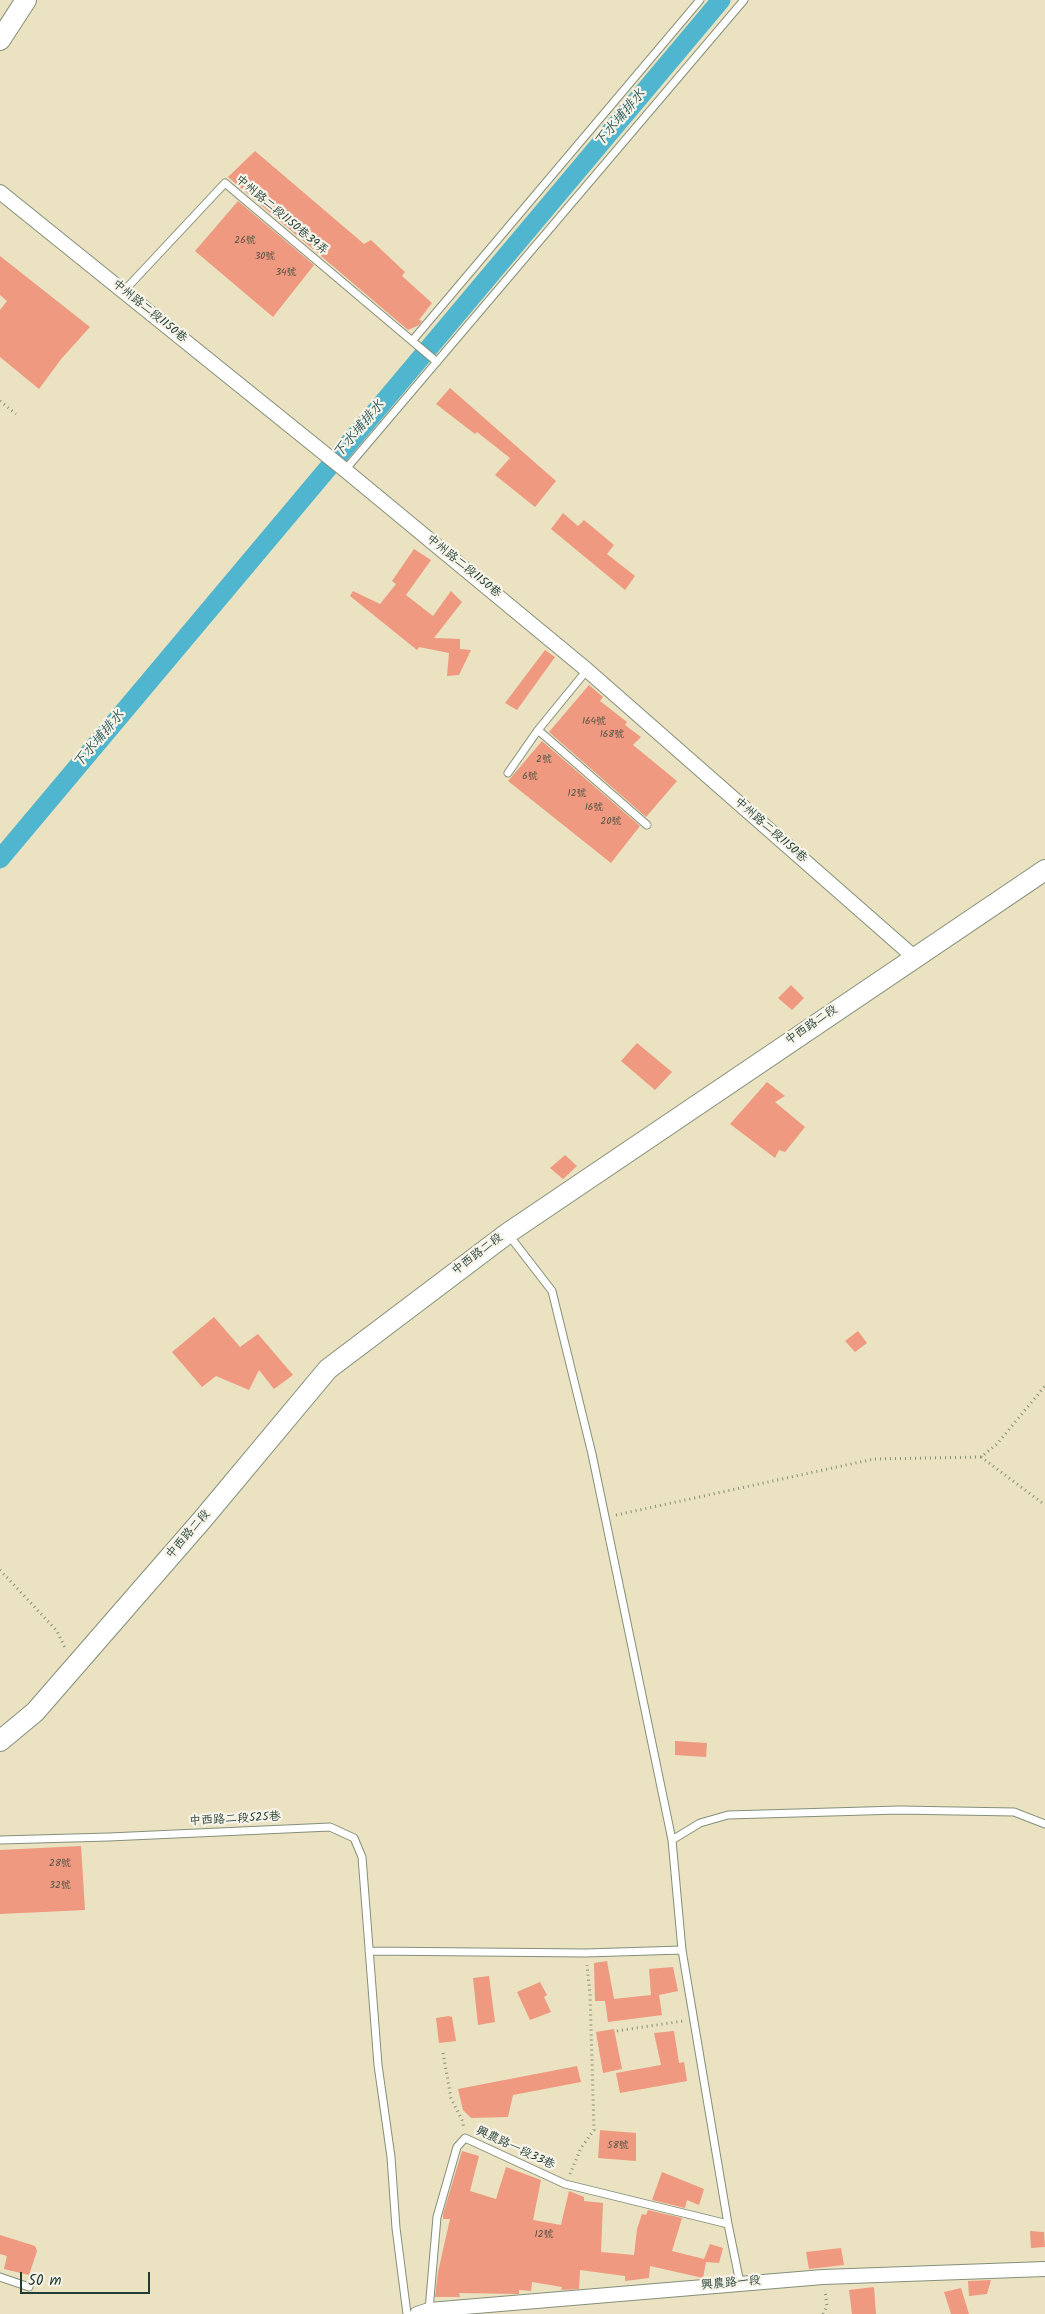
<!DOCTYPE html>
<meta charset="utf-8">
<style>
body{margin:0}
#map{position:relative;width:1045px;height:2314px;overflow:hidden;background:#eae2c0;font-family:Kalam,sans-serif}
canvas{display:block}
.scale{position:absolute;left:20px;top:2272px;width:130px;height:22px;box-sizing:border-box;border:2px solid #1f3d34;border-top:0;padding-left:6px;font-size:15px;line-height:18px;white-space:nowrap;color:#1f3d34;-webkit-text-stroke:4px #f7f3e8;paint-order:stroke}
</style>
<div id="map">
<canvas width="1045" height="2314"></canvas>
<div class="scale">50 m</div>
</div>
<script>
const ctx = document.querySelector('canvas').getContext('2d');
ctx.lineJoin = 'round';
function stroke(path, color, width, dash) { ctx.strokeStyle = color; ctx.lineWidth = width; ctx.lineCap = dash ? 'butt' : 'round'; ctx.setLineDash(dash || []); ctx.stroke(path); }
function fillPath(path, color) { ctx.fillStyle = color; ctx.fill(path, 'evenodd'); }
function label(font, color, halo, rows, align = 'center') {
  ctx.font = font + ' Kalam,"LXGW WenKai TC",sans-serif'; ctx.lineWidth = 4.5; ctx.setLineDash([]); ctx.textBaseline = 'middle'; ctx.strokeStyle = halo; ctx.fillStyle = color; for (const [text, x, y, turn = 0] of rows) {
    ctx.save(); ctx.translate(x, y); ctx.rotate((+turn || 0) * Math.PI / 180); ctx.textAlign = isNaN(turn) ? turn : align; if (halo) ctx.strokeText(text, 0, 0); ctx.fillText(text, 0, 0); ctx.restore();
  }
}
stroke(new Path2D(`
 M0,859L721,0`), '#50b5ce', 19);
fillPath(new Path2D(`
 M255,151L364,244L371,240L405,272L402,276L432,303L419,320L422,321L419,325L408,330L228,177Z
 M238,201L314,265L273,317L195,251Z
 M0,256L90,327L62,358L39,389L0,357V310L7,301L0,295Z
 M450,388L556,481L535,507L495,475L510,458L477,432L475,434L436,404Z
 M563,513L578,526L584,520L614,545L607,554L635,576L625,590L551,529Z
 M414,549L431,560L406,595L433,616L451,591L462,602L434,638L460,639V649L471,650L459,675L447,676L449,653L419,647L417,650L350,596L353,591L380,604L396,584L392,581Z
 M545,650L555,657L517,710L505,703Z
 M589,685L603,697L600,701L627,722L625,725L641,737L633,745L677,781L646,817L549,732Z
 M542,741L640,826L611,863L508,781Z
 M791,985L804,998L792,1010L778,998Z
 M637,1043L672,1072L655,1090L621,1061Z
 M767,1082L785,1096L775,1102L805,1127L785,1152L779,1150L775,1158L730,1124Z
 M565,1155L577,1166L563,1179L550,1168Z
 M214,1317L240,1347L258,1334L293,1375L274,1389L259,1370L249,1390L216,1376L202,1387L172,1352Z
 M858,1331L867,1343L855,1352L845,1341Z
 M675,1741L707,1743L706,1757L675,1755Z
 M81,1846L85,1910L0,1914V1850Z
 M607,1961L614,1999L651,1995L649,1969L673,1967L678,1991L659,1995L662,2015L608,2022L605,2001H595L594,1963Z
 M489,1976L495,2022L478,2025L473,1978Z
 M540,1982L547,1995L544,1997L551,2012L530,2020L517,1992Z
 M449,2016L452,2017L456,2041L439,2043L436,2018Z
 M614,2029L622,2069L603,2073L596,2032Z
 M674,2031L679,2063L684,2062L687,2081L620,2093L616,2073L661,2065L654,2033Z
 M577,2066L581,2082L513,2095L508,2117L471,2118L463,2110L458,2089Z
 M600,2130L636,2133V2161L598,2158Z
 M462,2151L479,2156L470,2191L496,2199L506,2167L541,2180L533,2220L561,2225L569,2191L584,2197V2201L603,2203L601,2252L634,2255L637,2229L642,2214L646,2215L648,2210L682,2218L672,2251L704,2259L710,2244L723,2248L719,2263L706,2262L703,2278L650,2266L649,2278L625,2281V2276L580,2270L579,2289L561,2290L562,2287L532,2282L531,2291L519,2290V2294L459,2293L460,2297H435L438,2272L450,2219H443V2214Z
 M662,2172L704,2189L699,2205L687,2200L685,2208L652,2200Z
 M1030,2231L1044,2232L1045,2247L1031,2248Z
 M0,2235L35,2246L37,2251L29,2275L4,2269L7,2256L0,2254Z
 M841,2248L844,2265L809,2269L806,2252Z
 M991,2280L987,2294L969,2296L968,2281Z
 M874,2287L876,2314H852L849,2290Z
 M961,2288L969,2314H951L944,2292Z`), '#ee9980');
const lane = new Path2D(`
 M123,292L225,183L437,362
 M412,341L700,0
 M345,470L744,0
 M587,670L538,730L647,825
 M508,773L538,730
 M508,1234L552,1291L592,1454L672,1840L682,1950
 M0,1840L109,1837L330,1827L354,1838L362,1857L378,2065L391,2157L396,2228L407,2314
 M672,1840L700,1823L728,1815L899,1810L1014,1812L1045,1824
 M369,1951L586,1953L682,1950L728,2224L740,2283
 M0,2277L29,2287
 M429,2310L437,2217L457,2147L465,2138L565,2184L728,2224`);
const street = new Path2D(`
 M0,192L345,470L587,670L914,957
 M417,2314L429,2310L823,2277L1045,2269`);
const secondary = new Path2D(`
 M0,40L26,0
 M0,1741L35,1712L202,1520L328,1369L508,1233L1045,870`);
stroke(lane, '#84907a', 9);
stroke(street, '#84907a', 16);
stroke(secondary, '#84907a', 22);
stroke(new Path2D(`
 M0,401L16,414
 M981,1457L1045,1505
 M616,1515L874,1459L981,1457L997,1444L1045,1386
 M0,1570L57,1631L66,1650
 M617,2031L683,2021
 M443,2053L451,2098L462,2120L464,2128
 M570,2174L581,2148L594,2130L590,1994L587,1965
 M823,2314L827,2306L825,2290`), '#84907a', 3, [1, 4]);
stroke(lane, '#fff', 7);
stroke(street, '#fff', 14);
stroke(secondary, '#fff', 20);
label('10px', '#535447', null, [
 ["26號",245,241],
 ["30號",265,257],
 ["34號",286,273],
 ["164號",594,722],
 ["168號",612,735],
 ["2號",544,760],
 ["6號",530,777],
 ["12號",577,794],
 ["16號",594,808],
 ["20號",611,822],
 ["28號",60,1864],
 ["32號",60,1886],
 ["58號",618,2146],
 ["12號",544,2235]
]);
label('12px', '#1f3d34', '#f7f3e8', [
 ["中州路二段1150巷39弄",281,216,40],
 ["中州路二段1150巷",149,312,39],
 ["中州路二段1150巷",463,567,39],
 ["中州路二段1150巷",770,831,41],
 ["中西路二段",812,1026,-34],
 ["中西路二段",478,1255,-37],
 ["中西路二段",189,1535,-49],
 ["中西路二段525巷",235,1820,-3],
 ["興農路一段33巷",515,2149,25],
 ["興農路一段",731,2284,-5]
]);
label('italic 14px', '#2b5b5a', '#f7f3e8', [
 ["下水埔排水",621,119,-50],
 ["下水埔排水",360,430,-50],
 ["下水埔排水",100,740,-50]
]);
</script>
